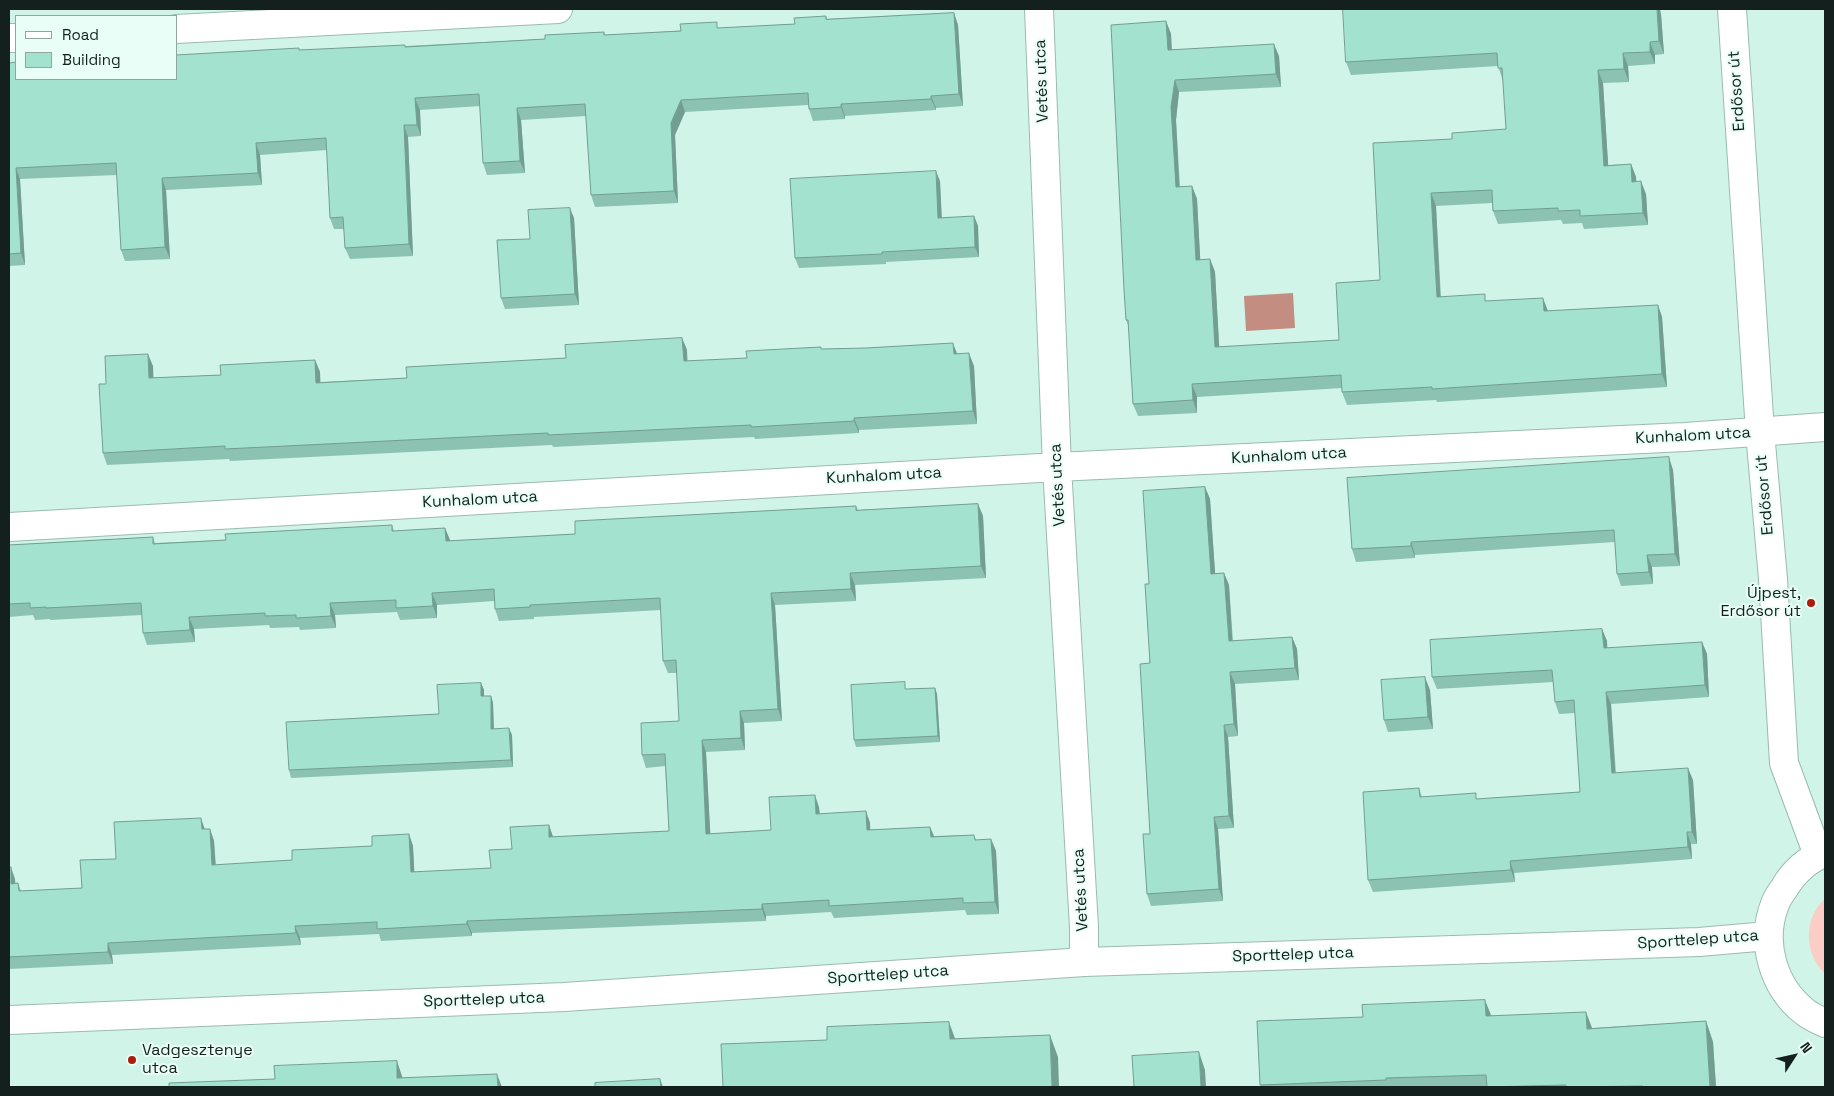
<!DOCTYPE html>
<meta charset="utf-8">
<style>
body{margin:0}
#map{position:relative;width:1834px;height:1096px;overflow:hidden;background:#d1f4e9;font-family:"Space Grotesk",sans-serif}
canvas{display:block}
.frame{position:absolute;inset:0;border:10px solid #13201d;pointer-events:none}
.legend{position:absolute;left:15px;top:15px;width:162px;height:65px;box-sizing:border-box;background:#e9fef7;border:1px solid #93a5a0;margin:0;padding:6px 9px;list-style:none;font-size:15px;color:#13201d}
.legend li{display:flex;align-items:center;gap:10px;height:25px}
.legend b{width:25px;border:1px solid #93a5a0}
.north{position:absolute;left:1769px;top:1031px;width:50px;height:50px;-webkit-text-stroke:4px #e9fef7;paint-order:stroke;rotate:55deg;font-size:14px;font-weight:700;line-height:20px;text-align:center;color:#13201d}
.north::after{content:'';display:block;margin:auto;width:18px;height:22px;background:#13201d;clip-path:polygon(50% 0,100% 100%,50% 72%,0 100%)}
</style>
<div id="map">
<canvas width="1834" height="1096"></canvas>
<div class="frame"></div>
<ul class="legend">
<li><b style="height:6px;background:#fff"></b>Road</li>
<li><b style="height:14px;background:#a3e2cf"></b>Building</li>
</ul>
<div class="north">N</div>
</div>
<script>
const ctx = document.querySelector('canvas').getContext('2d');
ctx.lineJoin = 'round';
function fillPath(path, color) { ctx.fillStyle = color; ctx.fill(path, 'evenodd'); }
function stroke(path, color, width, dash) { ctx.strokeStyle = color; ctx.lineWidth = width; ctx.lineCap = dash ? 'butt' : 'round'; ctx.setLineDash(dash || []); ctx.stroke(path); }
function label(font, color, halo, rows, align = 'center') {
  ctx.font = font + ' "Space Grotesk",sans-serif'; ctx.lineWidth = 4; ctx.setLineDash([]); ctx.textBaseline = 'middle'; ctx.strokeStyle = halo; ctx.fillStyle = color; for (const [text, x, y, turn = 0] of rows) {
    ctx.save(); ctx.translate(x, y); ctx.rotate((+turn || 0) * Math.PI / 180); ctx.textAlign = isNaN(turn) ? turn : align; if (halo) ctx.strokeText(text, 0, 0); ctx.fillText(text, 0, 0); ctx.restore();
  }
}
fillPath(new Path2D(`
 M1825,899V974C1804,954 1803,918 1825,899Z`), '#fccdc5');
fillPath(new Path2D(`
 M1293,293L1295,328L1246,331L1244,296Z`), '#c38d82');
const street = new Path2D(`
 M1039,9L1057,467L1084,927V962
 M1732,9L1760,432L1773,579L1784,763L1818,855
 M176,29L558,9
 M9,38H16
 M9,527L1057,467L1685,437L1825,427`);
const secondary = new Path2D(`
 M1825,853C1809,858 1793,873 1785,887C1781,893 1777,898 1775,904C1760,942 1773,987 1805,1012C1811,1017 1819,1020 1825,1023
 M9,1020L564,997L1084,962L1699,942L1768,936`);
stroke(street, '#99bbb0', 30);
stroke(secondary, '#99bbb0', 30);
stroke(street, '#fff', 28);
stroke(secondary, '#fff', 28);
fillPath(new Path2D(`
 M954,13L958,25L963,106L936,108V110L845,116V119L813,121L809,109L808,105L685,112L675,135L678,203L595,207L591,195L586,116L521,120L525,173L487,175L483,163L480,106L420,110L421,136L408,137L413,256L350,259L345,248L344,229H334L330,218L327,150L260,155L262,185L166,190L170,259L125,261L121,250L117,175L20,179L25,265L9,266V63L16,79L300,50L406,46L545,39L604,32L605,35L795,24L826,16L827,19Z
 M1661,14L1664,54L1655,55V64L1628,66L1629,82L1603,83L1608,165L1631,164L1636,177V181L1646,194L1648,225L1584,229L1582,223L1563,224L1561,220L1498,224L1493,211L1492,203L1436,206L1441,297L1487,301L1548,311L1658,305L1662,317L1667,387L1437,402L1436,400L1347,405L1342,392V388L1197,397V413L1138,416L1133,404L1129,327L1126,320L1166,21L1171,34L1172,49L1279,56L1281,87L1179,92L1176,120L1180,187L1192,186L1197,199L1200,260L1210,259L1215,272L1219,347L1339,340L1380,280L1452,139L1506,129L1503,81L1498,66L1351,75L1346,62Z
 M940,181L942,218L974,216L978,226L979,257L886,262V264L799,268L795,258Z
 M574,218L579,305L505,309L501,298L530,239Z
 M682,338L687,350V361L747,358L821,349L957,354L974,366L977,424L859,430V433L755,439L754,437L553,447L552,445L230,461L229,459L107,465L103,453L106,384L153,366V378L221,375L315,360L320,372V382L407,378L566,358Z
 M1673,470L1680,566L1652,567L1653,584L1621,586L1617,574L1615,542L1415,555V558L1356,562L1352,549Z
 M1205,487L1210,499L1215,574L1224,573L1229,585L1233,641L1292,637L1297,649L1299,680L1235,684L1238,736L1228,737L1234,828L1218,829L1223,901L1151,906L1147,894L1150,834L1149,584Z
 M978,504L983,516L986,578L855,585L856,601L775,605L782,721L744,723L745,750L706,752L710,834L771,830L819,807L820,814L866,811L870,823V830L930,827L934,836L974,835L976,840L991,839L996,851L999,914L967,915L965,910L834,918L831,912L766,916V921L472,933V936L381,941L379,934L300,938L301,945L112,955L113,964L9,969V867L15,879V883H18L21,891L82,888L116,859L205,829H210L214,841L216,865L292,860L372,846L409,834L413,846L414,872L491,868L512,849L549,825L553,837L669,831L665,766L646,768L642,755L679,721L677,673H668L663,661L661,610L534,617V619L499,621L495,609L494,601L437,605V618L400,620L397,612L335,615L336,628L300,630L299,627L270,628L269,625L194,629L195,642L147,645L143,633L142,615L50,620V619L35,620L33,615L9,617V545L153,537L155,543L226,540L392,525L394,531L445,528L450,541L575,534L856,506L858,510Z
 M1602,629L1607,641V648L1702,642L1707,654L1709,697L1611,704L1616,773L1693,780L1697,844H1691L1692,859L1514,873L1515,882L1373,892L1368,880L1419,788L1422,797L1478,799L1580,792L1575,713L1559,714L1555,702L1553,682L1437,689L1432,677Z
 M481,683L484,690V696H491L493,703L494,729L512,735L513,767L291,778L289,770L439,714Z
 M935,688L937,694L940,742L856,747L854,740L907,689Z
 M1430,690L1433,729L1388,732L1384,720Z
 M1491,1016L1592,1028L1706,1021L1713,1042L1716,1087H1261L1260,1085Z`), '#8cc2b2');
fillPath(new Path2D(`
 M1657,9H1660L1661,14L1664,54L1659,41Z
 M954,13L958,25L963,106L959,94Z
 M1166,21L1171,34L1172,62L1168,50Z
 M1650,42L1655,55V64L1650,52Z
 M1274,44L1279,56L1281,87L1276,74Z
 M1623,53L1628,66L1629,82L1624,69Z
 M1598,70L1603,83L1609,178L1604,166Z
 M1175,80L1179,92L1176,120L1180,200L1176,187L1171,107Z
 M931,96L936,108V110L931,99Z
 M415,98L420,110L421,136L417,125Z
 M681,100L685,112L675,135L678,203L674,191L671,123Z
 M841,104L845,116V119L841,107Z
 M517,108L521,120L525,173L520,161Z
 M404,125L408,137L413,256L409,244Z
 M256,143L260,155L262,185L258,173Z
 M1631,164L1636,177L1637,195L1632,182Z
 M16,168L20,179L25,265L21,253Z
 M936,171L940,181L942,228L938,218Z
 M162,178L166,190L170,259L165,247Z
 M1641,181L1646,194L1648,225L1643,213Z
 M1192,186L1197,199L1201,273L1196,260Z
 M1431,193L1436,206L1441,310L1437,297Z
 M570,208L574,218L579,305L575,294Z
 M974,216L978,226L979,257L975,247Z
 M1210,259L1215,272L1220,360L1215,347Z
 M1543,298L1548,311H1544Z
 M1658,305L1662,317L1667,387L1662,374Z
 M682,338L687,350L688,373L684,361Z
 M953,343L958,356L954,354Z
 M969,353L974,366L977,424L973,411Z
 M148,354L153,366L154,391L149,378Z
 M315,360L320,372L321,395L316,383Z
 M1192,384L1197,397V413L1193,400Z
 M854,418L859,430V433L854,421Z
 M1669,457L1673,470L1680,566L1675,554Z
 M1205,487L1210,499L1216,586L1211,574Z
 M978,504L983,516L986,578L981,566Z
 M445,528L450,540L451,553L446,541Z
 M1411,542L1415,555V558L1411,546Z
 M1647,555L1652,567L1653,584L1649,572Z
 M850,573L855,585L856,601L851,589Z
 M1224,573L1229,585L1233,653L1229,641Z
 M432,593L437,605V618L433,606Z
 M771,593L775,605L782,721L778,709Z
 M330,603L335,615L336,628L331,616Z
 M189,617L194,629L195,642L190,630Z
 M1602,629L1607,641L1608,660L1604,648Z
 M1292,637L1297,649L1299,680L1295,668Z
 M1702,642L1707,654L1709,697L1705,685Z
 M1230,672L1235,684L1238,736L1234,724Z
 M1425,677L1430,690L1433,729L1428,717Z
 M481,683L484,690V704L481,696Z
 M935,688L937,694L940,742L938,736Z
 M1606,692L1611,704L1616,785L1612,773Z
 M491,696L493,703L494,736L491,729Z
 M740,711L744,723L745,750L741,738Z
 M1224,725L1228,737L1234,828L1229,816Z
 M509,728L512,735L513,767L511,760Z
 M702,740L706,752L711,846L706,834Z
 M1688,768L1693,780L1697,844L1692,832Z
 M815,795L819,807L820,826L816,814Z
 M866,811L870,823L871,842L867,830Z
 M1214,817L1218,829L1223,901L1219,889Z
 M201,818L205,830L202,829Z
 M549,825L553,837H549Z
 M930,827L935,839L931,837Z
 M210,829L214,841L216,877L212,865Z
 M1687,832L1691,844L1692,859L1688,847Z
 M409,834L413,846L415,884L411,872Z
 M991,839L996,851L999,914L995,902Z
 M1510,861L1514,873L1515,882L1511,870Z
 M11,867L15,879L16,896L11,884Z
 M762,904L766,916V921L762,909Z
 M467,921L472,933V936L467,924Z
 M295,926L300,938L301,945L296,933Z
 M108,943L112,955L113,964L108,952Z
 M1485,1000L1493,1020L1486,1016Z
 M1586,1012L1594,1033L1587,1029Z
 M1706,1021L1713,1042L1716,1087H1710Z
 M949,1022L957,1044L950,1039Z
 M1050,1035L1058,1057L1059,1087H1052Z
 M1199,1052L1205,1070L1206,1087H1201Z
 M397,1061L404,1082L397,1078Z
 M497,1074L502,1087H498Z
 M660,1079L663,1087H661Z`), '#729e91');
const building = new Path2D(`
 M1343,9H1657L1659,41L1650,42V52L1623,53L1624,69L1598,70L1604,166L1631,164L1632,182L1641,181L1643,213L1580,216V210L1558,211V208L1493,211L1492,190L1431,193L1437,297L1485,294V301L1543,298L1544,311L1658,305L1662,374L1432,389V387L1342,392L1341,375L1192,384L1193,400L1133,404L1128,320H1126L1124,290L1111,25L1166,21L1168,50L1274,44L1276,74L1175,80L1171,107L1176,187L1192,186L1196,260L1210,259L1215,347L1339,340L1336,283L1380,280L1373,143L1452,139V133L1506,129L1502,68H1498L1497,53L1346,62Z
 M954,13L959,94L931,96V99L841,104V107L809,109L808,93L681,100L671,123L674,191L591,195L585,104L517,108L520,161L483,163L479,94L415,98L417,125H404L409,244L345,248L343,217L330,218L326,138L256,143L258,173L162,178L165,247L121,250L116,163L16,168L21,253L9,254V63L16,62V79H176V55L299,48V50L405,45V47L545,39V35L604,32V35L681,31L680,24L717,22V28L795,24L794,18L826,16V19Z
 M936,171L938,218L974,216L975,247L882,252V254L795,258L790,179Z
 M570,208L575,294L501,298L497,240L530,239L528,210Z
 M682,338L684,361L747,358L746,351L821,347V349L866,348L953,343L954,354L969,353L973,411L854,418V421L751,427V425L548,435V433L225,449V446L103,453L99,384H106L105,356L148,354L149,378L221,375L220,365L315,360L316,383L407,378L406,367L566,358L565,345Z
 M1669,457L1675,554L1647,555L1649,572L1617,574L1614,530L1411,542V546L1352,549L1347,478Z
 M1205,487L1211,574L1224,573L1229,641L1292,637L1295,668L1230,672L1234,724L1224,725L1229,816L1214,817L1219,889L1147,894L1143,834H1150L1140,664L1150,663L1145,584H1149L1143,491Z
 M978,504L981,566L850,573L851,589L771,593L778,709L740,711L741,738L702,740L706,834L771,830L769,797L815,795L816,814L866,811L867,830L930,827L931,837L974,835L975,840L991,839L995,902L963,903V898L829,906V900L762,904V909L467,921V924L377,929V922L295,926L296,933L108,943V952L9,957V867H11V884L18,883L19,891L82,888L80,860L116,859L114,822L201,818L202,829H210L212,865L292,860V850L372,846V836L409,834L411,872L491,868L489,850L512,849L510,827L549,825V837L669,831L665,754L642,755L641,723L679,721L676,660L663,661L660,598L530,605V607L495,609L494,589L432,593L433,606L396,608V600L330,603L331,616L296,618V615L265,616V613L189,617L190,630L143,633L141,603L46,608V607L30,608V603L9,604V545L153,537V544L226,540L225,534L392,525V531L445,528L446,541L575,534V521L856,506V510Z
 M1602,629L1604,648L1702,642L1705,685L1606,692L1612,773L1688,768L1692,832H1687L1688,847L1510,861L1511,870L1368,880L1363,792L1419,788L1420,797L1476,793V799L1580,792L1574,700L1555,702L1552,670L1432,677L1430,640Z
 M1425,677L1428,717L1384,720L1381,680Z
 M905,682V689L935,688L938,736L854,740L851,685Z
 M481,683V696H491V729L509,728L511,760L289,770L286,722L439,714L437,685Z
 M1485,1000L1486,1016L1586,1012L1587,1029L1706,1021L1710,1087H1643V1086L1566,1087V1085L1487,1087L1486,1075L1386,1078V1080L1260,1085L1257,1021L1363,1017L1362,1005Z
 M949,1022L950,1039L1050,1035L1052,1087H723L721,1044L827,1040V1027Z
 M1199,1052L1201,1087H1134L1132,1056Z
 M397,1061V1078L497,1074L498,1087H169V1083L275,1079L274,1066Z
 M660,1079L661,1087H595V1083Z`);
fillPath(building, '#a3e2cf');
stroke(building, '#729e91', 1);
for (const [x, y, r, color] of [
 [1811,603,5,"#ac1c0b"],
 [132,1060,5,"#ac1c0b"]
]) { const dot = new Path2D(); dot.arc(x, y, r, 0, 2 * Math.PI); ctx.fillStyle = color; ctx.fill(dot); stroke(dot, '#e9fef7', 2); }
label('16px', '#13201d', '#e9fef7', [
 ["Vetés utca",1042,81,-92],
 ["Erdősor út",1737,91,-94],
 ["Kunhalom utca",1693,436,-3],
 ["Kunhalom utca",1289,456,-3],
 ["Kunhalom utca",884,476,-3],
 ["Vetés utca",1058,485,-93],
 ["Erdősor út",1765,495,-95],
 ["Kunhalom utca",480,500,-3],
 ["Vetés utca",1081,890,-93],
 ["Sporttelep utca",1698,940,-4],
 ["Sporttelep utca",1293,955,-2],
 ["Sporttelep utca",888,975,-4],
 ["Sporttelep utca",484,1000,-2]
]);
label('16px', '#13201d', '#e9fef7', [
 ["Újpest,",1801,594],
 ["Erdősor út",1801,612],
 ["Vadgesztenye",142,1051,"left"],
 ["utca",142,1069,"left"]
], 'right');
</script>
